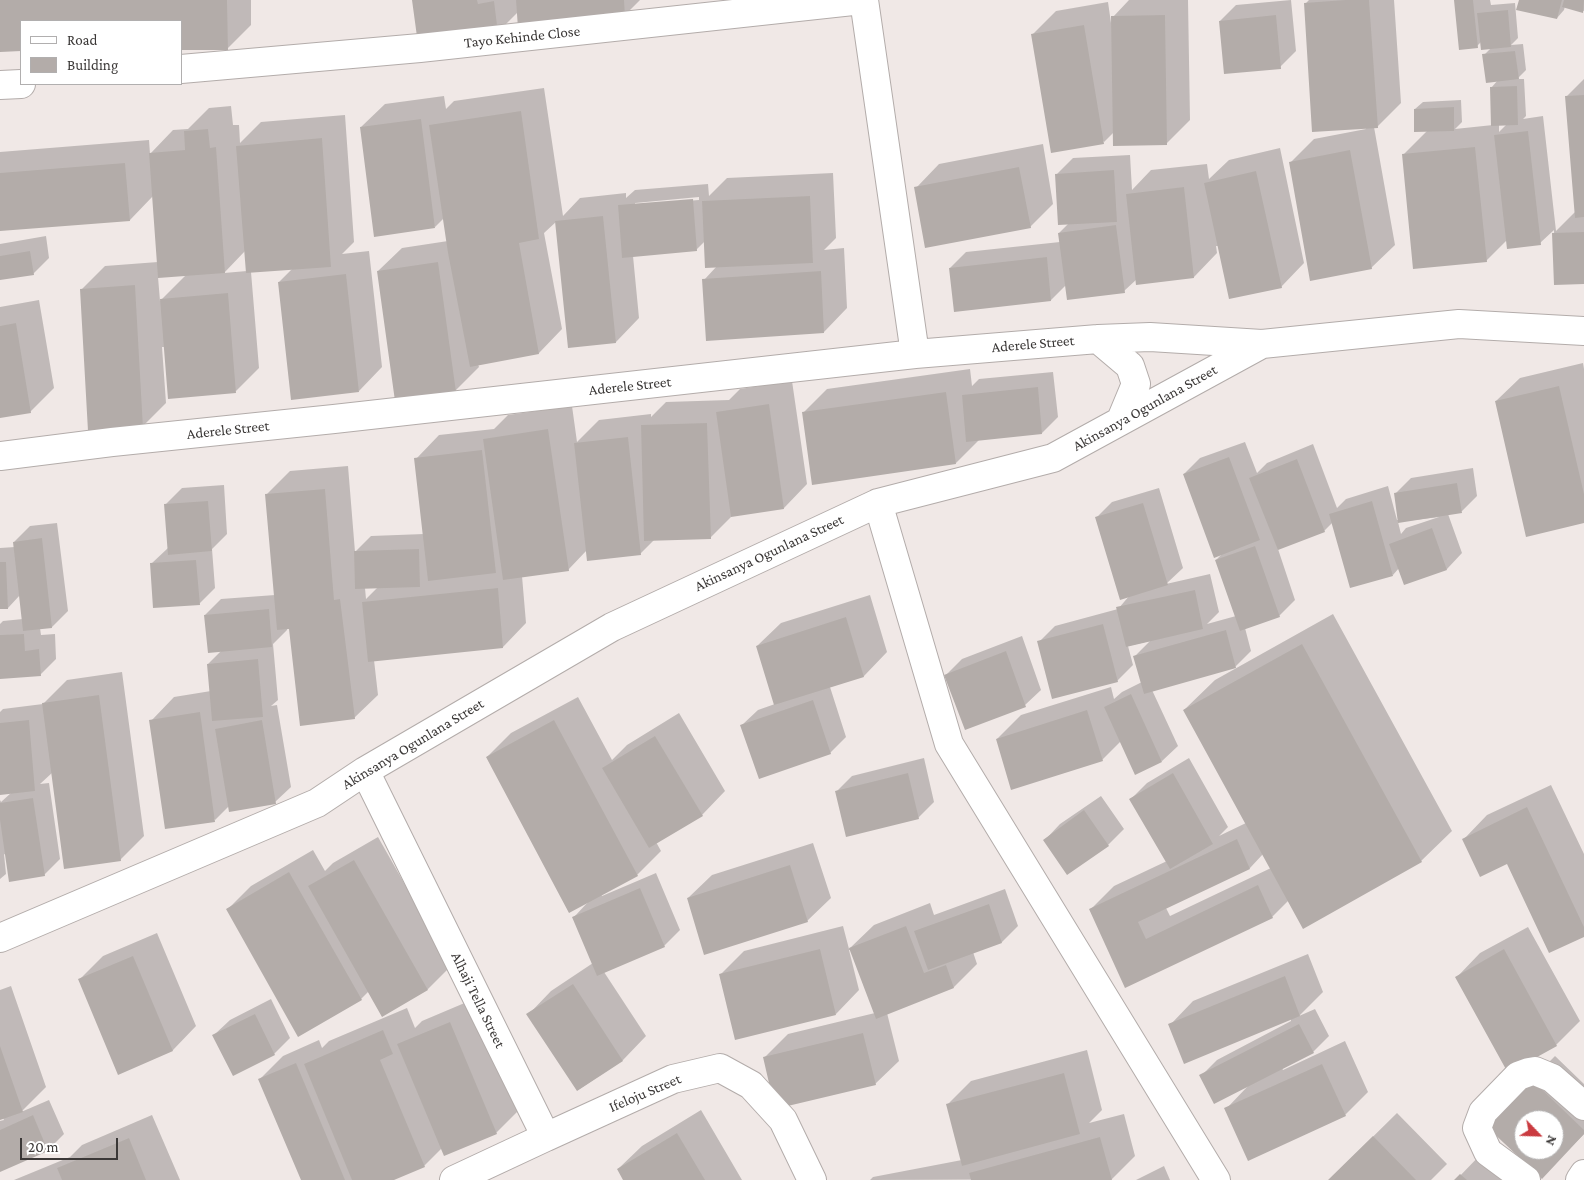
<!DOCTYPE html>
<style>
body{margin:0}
#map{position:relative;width:1584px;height:1180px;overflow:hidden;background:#f0e8e6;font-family:"Crimson Pro",serif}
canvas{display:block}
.legend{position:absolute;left:20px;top:20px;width:162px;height:65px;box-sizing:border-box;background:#fff;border:1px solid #b1afaf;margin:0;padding:6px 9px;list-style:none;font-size:15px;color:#3b3837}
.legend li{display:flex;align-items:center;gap:10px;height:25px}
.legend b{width:25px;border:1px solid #b1afaf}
.north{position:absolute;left:1514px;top:1110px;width:50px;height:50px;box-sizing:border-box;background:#fff;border:1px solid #b1afaf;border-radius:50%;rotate:114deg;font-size:14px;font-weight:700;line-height:20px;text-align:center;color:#3b3837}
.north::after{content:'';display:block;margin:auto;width:18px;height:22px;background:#ca3b40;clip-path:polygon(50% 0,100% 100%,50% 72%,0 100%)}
.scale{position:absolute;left:20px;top:1138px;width:98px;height:22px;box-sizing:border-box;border:2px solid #3b3837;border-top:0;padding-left:6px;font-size:15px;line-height:18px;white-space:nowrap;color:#3b3837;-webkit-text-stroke:4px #fff;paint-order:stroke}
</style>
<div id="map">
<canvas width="1584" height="1180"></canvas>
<ul class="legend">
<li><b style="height:6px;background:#fff"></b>Road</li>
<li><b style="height:14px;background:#b3aca9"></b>Building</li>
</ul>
<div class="north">N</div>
<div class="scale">20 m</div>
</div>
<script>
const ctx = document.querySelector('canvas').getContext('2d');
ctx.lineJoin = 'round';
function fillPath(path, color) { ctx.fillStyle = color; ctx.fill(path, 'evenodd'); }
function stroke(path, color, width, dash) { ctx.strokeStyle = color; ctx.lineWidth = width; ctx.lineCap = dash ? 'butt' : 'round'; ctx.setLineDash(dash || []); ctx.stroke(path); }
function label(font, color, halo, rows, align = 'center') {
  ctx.font = font + ' "Crimson Pro",serif'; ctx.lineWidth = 4; ctx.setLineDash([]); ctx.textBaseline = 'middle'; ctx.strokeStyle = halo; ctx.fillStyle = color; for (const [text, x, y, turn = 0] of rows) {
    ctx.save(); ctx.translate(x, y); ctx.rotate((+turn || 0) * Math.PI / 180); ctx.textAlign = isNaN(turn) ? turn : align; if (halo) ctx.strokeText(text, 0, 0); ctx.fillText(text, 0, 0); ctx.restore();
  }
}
fillPath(new Path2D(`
 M0,0H251V25L227,49L181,21H21V50H0Z
 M414,0H640L625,15L518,12L498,32Z
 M1129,0H1188L1190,120L1166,144L1114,132L1104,142L1033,34L1056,11L1108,2L1111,23L1113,17Z
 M1291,0L1296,51L1280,67L1220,21L1236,5Z
 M1309,0H1394L1401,103L1377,127H1374L1395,245L1371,268L1290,163L1314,139L1366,129L1306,3Z
 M1455,0H1490L1491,5L1515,3L1518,38L1511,45L1523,44L1526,70L1517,79H1524L1526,116L1523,119L1543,116L1556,231L1576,211L1566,97L1584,79V283L1555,284L1554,230L1540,243L1507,240L1486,261L1403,155L1428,130L1415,109L1423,102L1461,100L1462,122L1455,129L1493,125L1491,88L1498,80L1484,55L1491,48L1481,42L1477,46ZM1499,124H1507L1499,132Z
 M1520,0H1584V11L1565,6L1564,10L1557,18Z
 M544,88L563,216L580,198L626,193V198L635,190L708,184L709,196L727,178L833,173L836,238L824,250L844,248L847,308L824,332L704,280L717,266L705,241L696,250L633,256L639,318L616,342L570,347L557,221L544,233L562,329L539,353L478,364L479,367L455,391L378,271L402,248L448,241L444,218L435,227L361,127L385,104L444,96L446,109L454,101ZM699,197V200L635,205V203Z
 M231,106L233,125H239L240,143L261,122L345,115L354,242L342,254L369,251L382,367L359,391L279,282L293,268L251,272L259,368L236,391L165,347H162L166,403L142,427L82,289L105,266L158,262L153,196L130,220L0,230V152L149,140L150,154L173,130L188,129L209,108ZM245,251L247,271L224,273ZM186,275L160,301L158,277Z
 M1043,144L1053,204L1030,227L916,188L939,164Z
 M1280,148L1304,263L1281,287L1218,246H1216L1217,253L1194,277L1137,279L1124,291L1066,285L1051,300L950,268L966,252L1060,242L1059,233L1069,223L1057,174L1073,158L1130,155L1132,190L1151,170L1207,164L1209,179L1229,160Z
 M46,236L49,258L33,274L0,279V244Z
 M39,300L54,388L30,412L0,417V307Z
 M1583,363L1584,369V522L1496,401L1520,378Z
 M970,369L972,386L979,379L1053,372L1058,417L1042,433L979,440L956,463L803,413L827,389Z
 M792,381L807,484L784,508L732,516L710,538L654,540L640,554L587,550L568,570L522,576L526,623L503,647L374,660L378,695L354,718L290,627L287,628V630L273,644L278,700L271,706L277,705L291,787L275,802L229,806L215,820L151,721L174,697L211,691L208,664L222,650L205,615L221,599L275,595L266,495L290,471L348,466L355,552L371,536L424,534L416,459L439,435L494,429L508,415L572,406L577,442L599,420L651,414V417L666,402L729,400L740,389ZM378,587L366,599L365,588Z
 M1245,442L1257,473L1267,463L1313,444L1337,508L1346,499L1388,486L1397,520H1399L1395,494L1411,478L1473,468L1477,496L1462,511L1448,514L1462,553L1447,569L1405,584L1399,568L1393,575L1333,522L1324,531L1278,549L1295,600L1279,616L1245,628L1251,651L1235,667L1152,690L1178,746L1162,761L1121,741L1102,760L997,739L1021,715L1111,687L1114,699L1122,692L1142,682L1135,656L1150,641L1128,646L1133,665L1117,681L1039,642L1055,626L1118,609L1130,595L1096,518L1112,502L1159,488L1183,568L1166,584L1210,574L1219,612L1207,624L1236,616L1216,560L1223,553L1184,474L1200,458ZM1439,517L1406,528L1401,534L1398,522Z
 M224,485L227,534L212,549L215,588L199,604L151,564L168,548L166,504L182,488Z
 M57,523L68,611L52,627L40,628L41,635L55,634L56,659L40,675L0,678V624L3,621L23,619L20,595L8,608H0V548L15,547L14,542L30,526Z
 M870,595L887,652L864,676L830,687L846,737L830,753L742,725L758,710L775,704L757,646L781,623Z
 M1333,614L1452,831L1421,861L1289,900L1272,917L1126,986L1090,910L1114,886L1167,861L1131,799L1147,783L1189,758L1228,827L1219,836L1246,823L1184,710L1215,680ZM1263,854L1271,868L1170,916L1166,908L1250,868Z
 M1022,636L1041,690L1025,705L946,675L962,659Z
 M122,672L144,836L120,860L53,772L40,784L49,783L60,859L44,875L4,854L6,874L0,879V800L1,802L11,793L0,794V712L3,709L43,704L67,680Z
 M578,697L612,760L627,745L679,713L725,791L702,815L656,842L661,851L637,875L601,894L602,896L656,873L680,930L664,946L604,972L646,1036L623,1060L578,1090L528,1015L551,991L593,963L574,917L589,901L487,757L511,733Z
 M924,758L934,802L918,818L836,792L852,776Z
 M1551,785L1584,854V935L1508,862L1464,839L1487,815Z
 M1101,796L1124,829L1108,845L1045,840L1060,824Z
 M378,837L451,966L428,989L383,1015L369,991L361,999L228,909L251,886L313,850L325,871L333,863Z
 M813,843L831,898L807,921L688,898L712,875Z
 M1005,889L1018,926L1002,942L973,952L977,964L954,987L887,1013L899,1061L875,1084L764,1058L788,1034L875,1013L851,950H849L859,990L836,1014L720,975L744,951L843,926L849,949L874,925L930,903L934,915Z
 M1528,927L1580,1021L1556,1045L1509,1071L1457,977L1480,953Z
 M157,933L196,1026L173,1050L119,1073L79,980L103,956Z
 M1308,954L1323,992L1299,1016L1315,1009L1329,1036L1313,1052L1282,1068L1283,1070L1345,1041L1368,1092L1345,1115L1226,1109L1248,1086L1201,1076L1217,1060L1291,1021V1019L1170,1025L1193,1001Z
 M11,986L46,1087L21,1112L49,1100L64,1134L48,1150L0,1171V1121L4,1120L3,1118L0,1119V990Z
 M271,999L290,1038L274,1054L214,1035L230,1020Z
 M474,999L520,1109L496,1133L442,1148L424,1166L391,1180H303L260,1079L283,1056L319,1040L322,1048L329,1041L407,1008L415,1028L422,1021Z
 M1087,1050L1102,1110L1089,1123L1124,1114L1135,1156L1112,1179L870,1180L873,1177L962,1160L947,1105L971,1081Z
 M1555,1056L1584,1084V1134L1542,1177L1487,1125ZM1524,1120H1554V1150H1524Z
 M701,1110L742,1180H625L618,1169L642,1146Z
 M1397,1113L1447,1164L1431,1180H1329Z
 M152,1115L180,1180H14L70,1157L82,1145Z
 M1484,1151L1516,1180H1456Z
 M1164,1166L1170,1180H1136Z`), '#0003');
fillPath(new Path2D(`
 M0,0H227L228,50H181V21H21V51L0,52Z
 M412,0H477L478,4L494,1L498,33L418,44Z
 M516,0H624L625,16L518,28Z
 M1345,0H1369L1378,128L1312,132L1304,3Z
 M1454,0H1473L1478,48L1459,50Z
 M1519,0H1562L1557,19L1516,10Z
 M1564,0H1584L1583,13L1562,7Z
 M1508,10L1511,47L1481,50L1477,13Z
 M1165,15L1167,145L1113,146L1111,16Z
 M1276,15L1281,69L1224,74L1219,21Z
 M1084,25L1104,144L1051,153L1031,34Z
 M1515,51L1519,79L1486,83L1482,54Z
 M1517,86L1518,125L1491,126L1490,87Z
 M1584,95V217L1575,218L1565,96Z
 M1454,107V131L1414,132V109Z
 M521,111L539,239L519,243L539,354L470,367L448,253L429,125Z
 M421,119L435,228L374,237L360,127Z
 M208,129L210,148L216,147L225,273L158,278L149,153L185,150L184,131Z
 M1528,131L1541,245L1507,249L1494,135Z
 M322,138L331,267L246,273L236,146Z
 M1475,147L1487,262L1413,269L1402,154Z
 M1350,150L1372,269L1310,281L1289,162Z
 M125,163L130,221L0,231V173Z
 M1019,167L1031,228L925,248L914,187Z
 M1114,170L1117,222L1058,225L1055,174Z
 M1256,171L1282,288L1229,299L1204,183Z
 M1184,187L1194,278L1136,285L1126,194Z
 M810,196L813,263L705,268L702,201Z
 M693,199L697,251L622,258L618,205Z
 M603,216L616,343L568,348L555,221Z
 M1116,225L1125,293L1067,300L1058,233Z
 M1584,232V284L1554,285L1552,233Z
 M30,251L34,275L0,280V256Z
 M1047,257L1051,301L954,312L949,268Z
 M438,262L456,392L395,401L377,271Z
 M821,271L824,333L706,341L702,279Z
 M346,274L359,392L291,400L278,282Z
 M135,285L143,428L88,431L80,289Z
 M228,293L236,393L168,399L160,299Z
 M16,323L31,413L0,418V326Z
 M1559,386L1584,494V523L1526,537L1495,401Z
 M1038,387L1042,434L966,442L962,395Z
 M946,392L956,464L812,485L802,412Z
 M769,404L784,509L731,517L716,412Z
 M707,423L711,539L644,541L641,425Z
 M548,429L569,571L503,580L483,439Z
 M628,437L641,555L587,561L574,443Z
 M482,450L496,573L428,581L414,458Z
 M1229,457L1260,540L1214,558L1183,474Z
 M1297,459L1325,532L1278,550L1249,478Z
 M1457,483L1462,513L1398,523L1394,493Z
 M325,489L334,600L340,599L355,719L300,726L289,629L277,630L265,494Z
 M208,501L212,551L168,555L164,504Z
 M1372,501L1393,576L1350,588L1329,514Z
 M1143,503L1168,585L1120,600L1095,517Z
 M1432,528L1447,570L1404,585L1389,544Z
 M42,538L52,628L23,631L13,542Z
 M1255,546L1280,617L1240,631L1215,560Z
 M419,549L420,587L355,589L354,551Z
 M196,560L200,605L153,608L150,563Z
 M0,562H6L8,609H0Z
 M498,588L503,648L368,662L362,602Z
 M1195,590L1203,629L1126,647L1116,607Z
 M269,609L272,647L208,653L204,615Z
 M846,617L864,677L774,705L756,646Z
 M1103,624L1118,682L1052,699L1037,641Z
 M1226,630L1236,668L1144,694L1133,656Z
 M24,634L25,651L39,649L41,676L0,679V635Z
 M1302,644L1422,862L1303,929L1183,710Z
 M1006,651L1026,707L965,730L944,675Z
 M258,659L263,717L212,721L207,664Z
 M1131,694L1162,762L1135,775L1104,707Z
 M99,695L121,861L64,869L42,703Z
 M813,700L831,754L759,779L740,725Z
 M1087,710L1103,761L1011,790L996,739Z
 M200,712L215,822L165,829L149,720Z
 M29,720L35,791L0,795V723Z
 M262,720L276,804L229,812L215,729Z
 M554,720L638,876L569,913L486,757Z
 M655,736L703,816L649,848L602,768Z
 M908,773L919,819L846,837L835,791Z
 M1173,773L1213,844L1170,869L1129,799Z
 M33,798L45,876L9,882L0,820V803Z
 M1527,807L1584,927V937L1549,953L1507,864L1480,877L1462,839Z
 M1084,810L1109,846L1067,875L1043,840Z
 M1237,839L1250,869L1138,922L1146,939L1258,885L1273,918L1125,988L1089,909Z
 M354,860L428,990L382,1017L308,886Z
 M790,865L808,922L704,955L687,898Z
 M289,872L362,1000L298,1037L226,909Z
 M640,888L665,947L597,976L572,917Z
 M989,904L1002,943L928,970L914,931Z
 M906,926L924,973L946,965L954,988L876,1019L849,948Z
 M820,949L836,1015L735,1040L719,974Z
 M1504,949L1557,1046L1508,1073L1455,977Z
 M133,956L173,1051L118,1075L78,979Z
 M1285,976L1300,1016L1184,1064L1168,1024Z
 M573,984L623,1061L577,1091L526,1014Z
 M255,1014L275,1055L233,1076L212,1035Z
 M450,1022L497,1134L444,1156L397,1044Z
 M1299,1024L1314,1053L1214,1104L1199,1075Z
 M383,1030L393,1054L380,1060L425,1167L394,1180H352L304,1064Z
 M863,1033L876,1085L775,1109L763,1057Z
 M0,1046L23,1112L0,1120Z
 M296,1063L345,1180H301L258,1079Z
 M1322,1064L1346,1116L1248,1161L1224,1108Z
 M1064,1073L1080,1134L962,1166L946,1104Z
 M1530,1078L1584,1130V1134L1542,1179L1486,1126ZM1524,1120H1554V1150H1524Z
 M33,1115L48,1151L0,1172V1130Z
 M677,1133L705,1180H623L617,1169Z
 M1373,1136L1416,1180H1328Z
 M1100,1137L1112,1180H971L969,1173Z
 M129,1138L146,1180H62L57,1168Z
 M1460,1174L1467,1180H1454Z`), '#b3aca9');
const minor = new Path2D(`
 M864,0L915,354
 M181,69L420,48L862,0
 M0,85L21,84
 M1098,339L1130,366L1136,384L1121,420
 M0,456L112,442L334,419L915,354L1098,339L1150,337L1262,344
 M878,503L949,744L1216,1180
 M365,771L546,1137L454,1180
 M0,938L317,803L365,771L612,627L878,503L1053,458L1262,344L1459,324L1584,331
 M546,1137L673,1079L720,1068L751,1085L783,1120L812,1180
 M1526,1180L1488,1152L1477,1128L1483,1112L1518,1076L1529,1072L1535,1071L1552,1078L1584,1106
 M1580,1180L1584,1174`);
stroke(minor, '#b3acaa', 30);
stroke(minor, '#fff', 28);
label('15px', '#3b3837', '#fff', [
 ["Tayo Kehinde Close",522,37,-6],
 ["Aderele Street",1033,344,-5],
 ["Aderele Street",630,386,-6],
 ["Akinsanya Ogunlana Street",1145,408,-29],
 ["Aderele Street",228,430,-6],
 ["Akinsanya Ogunlana Street",769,553,-25],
 ["Akinsanya Ogunlana Street",413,744,-31],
 ["Alhaji Tella Street",478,1000,64],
 ["Ifeloju Street",645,1093,-23]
]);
</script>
